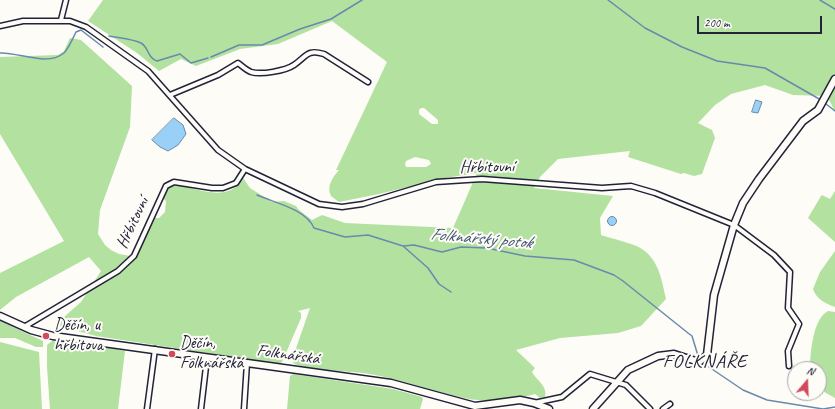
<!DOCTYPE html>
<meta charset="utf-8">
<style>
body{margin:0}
#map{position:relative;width:835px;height:409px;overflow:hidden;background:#fdfcf7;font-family:Caveat,sans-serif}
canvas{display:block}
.north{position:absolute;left:787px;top:361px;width:40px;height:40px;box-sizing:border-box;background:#fdfcf7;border:1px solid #a5a5ac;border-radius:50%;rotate:19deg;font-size:11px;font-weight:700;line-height:16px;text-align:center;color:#22223b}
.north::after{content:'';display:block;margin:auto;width:14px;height:18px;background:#d1495b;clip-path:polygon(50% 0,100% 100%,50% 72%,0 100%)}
.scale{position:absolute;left:697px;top:16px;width:125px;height:18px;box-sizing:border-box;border:2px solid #22223b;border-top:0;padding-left:5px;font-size:12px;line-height:14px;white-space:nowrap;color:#22223b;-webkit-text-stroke:3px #fdfcf7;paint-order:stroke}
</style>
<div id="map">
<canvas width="835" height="409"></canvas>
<div class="north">N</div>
<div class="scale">200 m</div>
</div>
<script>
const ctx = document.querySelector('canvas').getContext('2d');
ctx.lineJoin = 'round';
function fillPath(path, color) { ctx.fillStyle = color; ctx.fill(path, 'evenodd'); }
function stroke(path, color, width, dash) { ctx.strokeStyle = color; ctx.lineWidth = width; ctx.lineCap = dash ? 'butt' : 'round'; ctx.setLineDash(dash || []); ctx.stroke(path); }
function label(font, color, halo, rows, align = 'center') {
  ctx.font = font + ' Caveat,sans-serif'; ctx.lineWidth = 4; ctx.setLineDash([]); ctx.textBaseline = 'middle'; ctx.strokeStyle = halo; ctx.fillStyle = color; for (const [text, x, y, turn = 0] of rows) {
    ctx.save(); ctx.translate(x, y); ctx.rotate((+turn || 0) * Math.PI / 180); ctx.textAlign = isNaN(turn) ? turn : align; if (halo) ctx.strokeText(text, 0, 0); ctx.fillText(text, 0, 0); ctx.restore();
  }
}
fillPath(new Path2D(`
 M103,0H835V111L829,100V96L793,95L765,85L731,94L715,105L698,123L712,130L715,138L702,174L694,176L684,173L681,174L628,157L630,151L558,159L540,177L534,188L613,196L600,218L601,235C612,239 633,243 642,249C659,260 662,281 666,299L641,326L618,333L560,338L516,350L535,368L532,372C537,381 548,386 545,397L540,398L535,394C522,398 483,402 469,399C436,392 404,380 370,374C346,370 318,372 294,364L292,360L310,308L298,311L301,313V318L282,362L280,364L96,336L55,325L81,302L101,271L89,257L16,297L0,310V273L64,241L0,134V57L58,55L64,51L70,38L81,40L132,86L130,127L100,210L98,234L105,245L111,250L119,254L136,257L153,218H159L165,212L166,201L162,197C165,192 166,187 172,185C176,183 182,186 187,187C206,192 231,200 243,178L250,188L272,202L284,201L296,206L299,210L312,220L322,215L345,223L453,228L477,173L445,178L379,194L339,202L331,196C326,186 333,177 339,170H336L387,62L332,21L278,44L240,49L196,66L181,59L159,71L137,53L88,21ZM421,108H424L438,120V124H432L419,114V110ZM415,157L429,160L431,164L426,167H406L405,164L406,161Z
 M835,191V242L808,218L821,196L822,195L830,199Z
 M835,251V307C826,304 816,299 813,289L820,272Z
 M828,311L835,312V398L826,393L819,387V369H810C810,354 813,318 828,311Z
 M0,321L43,341V347H36L15,338H0Z
 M52,341L111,348L125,351L118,409H50L47,367V345Z
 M0,342L39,352L42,409H0Z
 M293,374L393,389L422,397L423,399L420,409H287L290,376Z`), '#b3e1a0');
const water = new Path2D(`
 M756,100L762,102L758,113L752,112Z
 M174,118L183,125L186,134L178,145L168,151L160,147L152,140Z
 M607.5 221a4.5 4.5 0 1 1 9 0a4.5 4.5 0 1 1-9 0Z`);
fillPath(water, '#99d0f8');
stroke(water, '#698aac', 1);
stroke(new Path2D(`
 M608,0L645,28L682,47L717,61L765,68L821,100
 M820,0L835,9
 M109,36C119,38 132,39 141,43C149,47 147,58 157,61L180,54L191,63L208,58
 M0,53C19,52 47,67 64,53C69,48 73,38 76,32L81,30L103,47
 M211,57L239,45H262L300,29L331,19L362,0
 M826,104L835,111
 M257,195C275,203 306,209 314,228L345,237L368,235L403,246L414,245L442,252L461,247L487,248L525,256L574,260L614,275L623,281L688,333L692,336L699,359
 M403,246L428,268L439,284L451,292
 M703,363L743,390L767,400L823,409
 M823,409L835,407`), '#698aac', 1.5);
const street = new Path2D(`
 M61,20L66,0
 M0,26L23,21H70L86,27L148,71L218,150L245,169L319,204L342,207L363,204L436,182L482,179L602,188L631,186L655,193L734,225L774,255L790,272L788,308L799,324L788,351L789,366
 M170,95L218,75L238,63C242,66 246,70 251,72C261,75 285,71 294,65C307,56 307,49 324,54L368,82
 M24,327L118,271L134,256L166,186L174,182L212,188H223L236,183L245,169
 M534,403L562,397L590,374L626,385L650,409
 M147,409L155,349
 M201,409L207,358
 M244,409L247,363
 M663,409L670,404`);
const secondary = new Path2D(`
 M0,316L31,330L53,336L391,383L475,406L520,400L534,403L549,409
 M593,409L628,370L658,356L674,354L699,362L707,355L714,295L734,225L743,203L759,179L803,121L818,110L835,79`);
stroke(street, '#22223b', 7);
stroke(secondary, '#22223b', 9);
stroke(street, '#fdfcf7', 4);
stroke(secondary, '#fdfcf7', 6);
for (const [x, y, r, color] of [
 [46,336,4,"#d1495b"],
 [172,354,4,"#d1495b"]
]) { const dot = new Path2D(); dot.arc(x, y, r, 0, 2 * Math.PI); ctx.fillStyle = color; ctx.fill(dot); stroke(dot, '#fdfcf7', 1.5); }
label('17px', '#22223b', '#fdfcf7', [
 ["Hřbitovní",487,168],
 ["Hřbitovní",133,223,-65],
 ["Folknářská",288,355,8]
]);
label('17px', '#22223b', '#fdfcf7', [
 ["Děčín, u",54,326],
 ["hřbitova",54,346],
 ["Děčín,",180,344],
 ["Folknářská",180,364]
], 'left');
label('italic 18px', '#465674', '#fdfcf7', [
 ["Folknářský potok",481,239,5]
]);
ctx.letterSpacing = '1px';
label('19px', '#22223b', '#fdfcf7', [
 ["FOLKNÁŘE",705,362]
]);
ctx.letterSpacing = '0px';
</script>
